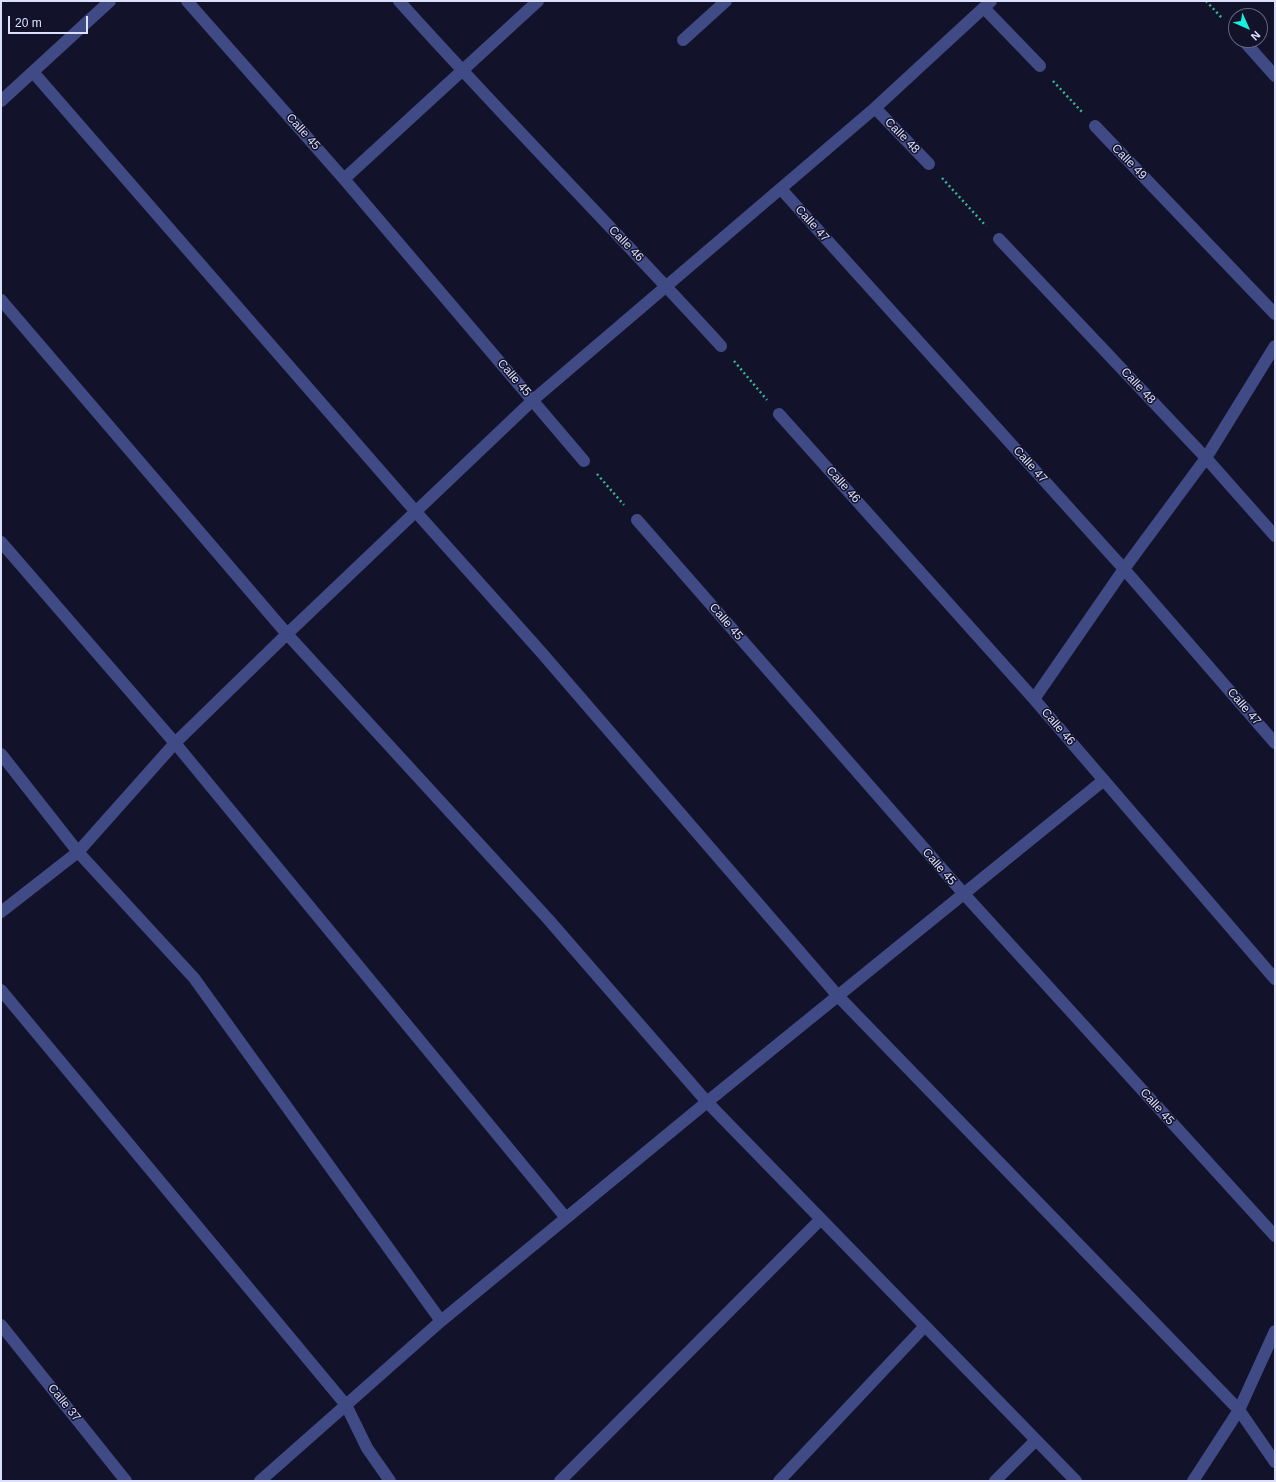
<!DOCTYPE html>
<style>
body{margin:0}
#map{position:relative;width:1276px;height:1482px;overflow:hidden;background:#12132a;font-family:Arial,sans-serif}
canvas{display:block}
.frame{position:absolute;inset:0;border:2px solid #dde0fd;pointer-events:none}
.north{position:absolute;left:1228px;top:8px;width:40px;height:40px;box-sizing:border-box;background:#12132a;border:1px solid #63657e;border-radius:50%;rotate:135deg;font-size:11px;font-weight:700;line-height:16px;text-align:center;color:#dde0fd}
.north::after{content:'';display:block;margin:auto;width:14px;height:18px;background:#14f2de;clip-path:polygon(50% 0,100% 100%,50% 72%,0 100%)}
.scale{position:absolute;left:8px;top:16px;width:80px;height:18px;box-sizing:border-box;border:2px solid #dde0fd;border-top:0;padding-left:5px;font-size:12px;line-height:14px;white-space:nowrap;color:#dde0fd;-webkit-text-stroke:3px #12132a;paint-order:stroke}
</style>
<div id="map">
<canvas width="1276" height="1482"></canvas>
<div class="frame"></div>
<div class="north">N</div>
<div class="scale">20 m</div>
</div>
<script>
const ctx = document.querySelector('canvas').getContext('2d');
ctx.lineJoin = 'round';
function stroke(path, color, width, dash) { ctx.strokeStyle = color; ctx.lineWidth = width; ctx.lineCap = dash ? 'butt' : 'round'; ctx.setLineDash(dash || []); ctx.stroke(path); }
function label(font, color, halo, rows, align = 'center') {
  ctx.font = font + ' Arial,sans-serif'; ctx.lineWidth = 3; ctx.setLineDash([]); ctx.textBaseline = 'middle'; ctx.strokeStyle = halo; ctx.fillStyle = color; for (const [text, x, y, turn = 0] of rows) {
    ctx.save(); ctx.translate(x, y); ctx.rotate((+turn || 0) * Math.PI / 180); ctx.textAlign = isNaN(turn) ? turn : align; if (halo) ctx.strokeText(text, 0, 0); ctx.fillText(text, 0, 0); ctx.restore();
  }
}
stroke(new Path2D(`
 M1206,1L1222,18
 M1053,81L1082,112
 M942,178L986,226
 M734,361L767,400
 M597,474L624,505`), '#38b696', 2.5, [2, 3]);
stroke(new Path2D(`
 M187,1L344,179L584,461
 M399,1C504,118 615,230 721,346
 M984,8L1040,66
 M1235,31L1236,32
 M683,40L726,1
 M1243,40L1275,76
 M33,72L416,512L541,652L838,996L1239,1410L1275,1462
 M1,101L110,1
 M875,108L929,164
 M1095,126L1275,314
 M344,179L538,1
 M781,189L1124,569L1275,743
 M999,239L1206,458L1275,536
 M1,300L287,634L548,919L707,1102L1076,1481
 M779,414L1034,699L1275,979
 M637,520L964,894L1275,1236
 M1,542L175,743L566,1218
 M1034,699L1124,569L1206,458L1275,346
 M1,754L78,852L194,978L441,1321
 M1,912L78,852L175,743L287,634L533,400L875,108L991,1
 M1,990L346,1405L367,1448L390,1481
 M1,1325L126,1481
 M260,1481L441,1321L707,1102L1104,780
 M560,1481L821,1219
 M779,1481L925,1326
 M995,1481L1036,1440
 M1193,1481L1239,1410L1275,1331`), '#404b86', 12);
label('12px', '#dde0fd', '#12132a', [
 ["Calle 45",303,132,48],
 ["Calle 48",902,136,46],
 ["Calle 49",1129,162,46],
 ["Calle 47",812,224,48],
 ["Calle 46",626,244,46],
 ["Calle 45",514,378,49],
 ["Calle 48",1138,386,47],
 ["Calle 47",1030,465,48],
 ["Calle 46",843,485,48],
 ["Calle 45",726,622,49],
 ["Calle 47",1244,707,49],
 ["Calle 46",1058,727,49],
 ["Calle 45",939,867,49],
 ["Calle 45",1157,1107,48],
 ["Calle 37",64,1403,51]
]);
</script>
